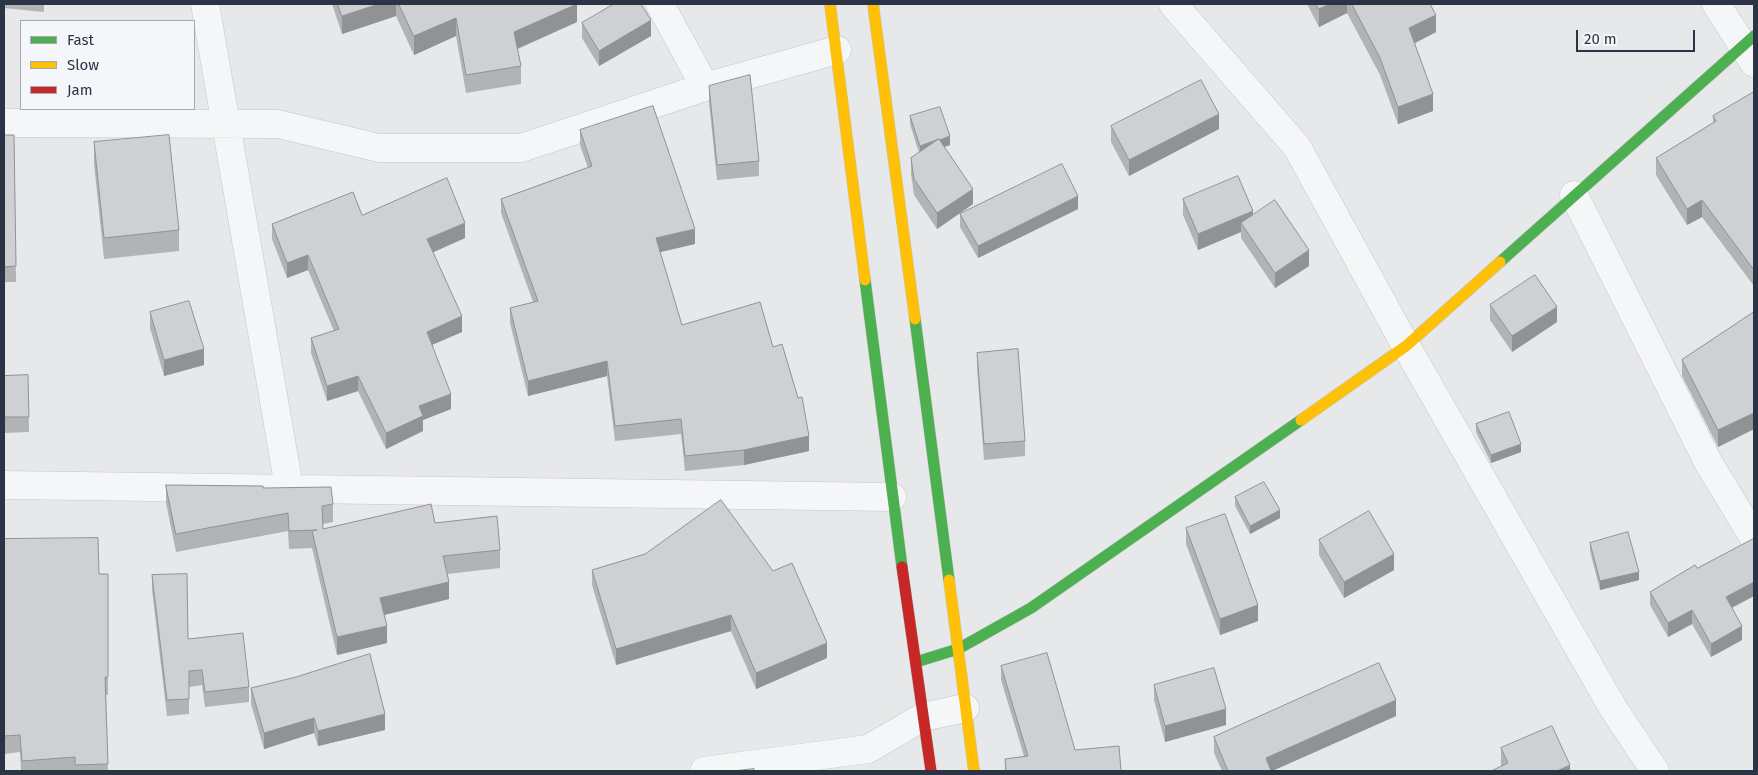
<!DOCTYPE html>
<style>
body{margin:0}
#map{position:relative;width:1758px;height:775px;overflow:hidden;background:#e6e8ea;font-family:"Fira Sans",sans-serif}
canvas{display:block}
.frame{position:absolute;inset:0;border:5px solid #2b3445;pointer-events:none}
.legend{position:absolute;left:20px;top:20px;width:175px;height:90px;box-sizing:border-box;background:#f4f6f9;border:1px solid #a4a8b1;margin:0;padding:6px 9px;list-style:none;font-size:15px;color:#2b3445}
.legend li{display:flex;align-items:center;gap:10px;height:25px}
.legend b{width:25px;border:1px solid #a4a8b1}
.scale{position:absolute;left:1576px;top:30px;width:119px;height:22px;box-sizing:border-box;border:2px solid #2b3445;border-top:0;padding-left:6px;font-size:15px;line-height:18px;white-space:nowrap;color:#2b3445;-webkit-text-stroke:4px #f4f6f9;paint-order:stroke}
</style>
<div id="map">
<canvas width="1758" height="775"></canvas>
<div class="frame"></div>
<ul class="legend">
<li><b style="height:6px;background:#4caf50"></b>Fast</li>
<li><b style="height:6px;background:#ffc107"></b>Slow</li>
<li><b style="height:6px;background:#c62828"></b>Jam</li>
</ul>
<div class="scale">20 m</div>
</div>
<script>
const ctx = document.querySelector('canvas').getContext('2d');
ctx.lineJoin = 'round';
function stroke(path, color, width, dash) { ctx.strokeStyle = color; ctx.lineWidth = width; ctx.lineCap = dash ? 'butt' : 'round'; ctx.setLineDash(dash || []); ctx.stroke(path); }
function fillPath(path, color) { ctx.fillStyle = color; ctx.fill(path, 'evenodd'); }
const street = new Path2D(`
 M205,4L289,487
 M660,4L705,87
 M1173,4L1297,147L1406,346L1613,708L1655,771
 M1716,4L1754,63
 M4,123L278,124L379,148H521L705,87L837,50
 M1574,195L1708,462L1754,538
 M4,485L892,497
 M704,771L868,749L923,717L965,708`);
const fast = new Path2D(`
 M1500,262L1754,36
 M865,280L902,567
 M915,319L949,580
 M916,662L958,649L1031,608L1301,420`);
const slow = new Path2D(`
 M830,4L865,280
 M873,4L915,319
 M1301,420L1406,346L1500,262
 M949,580L974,771`);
const jam = new Path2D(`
 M902,567L931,771`);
stroke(street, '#c4c6c8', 29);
stroke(fast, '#c4c6c8', 12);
stroke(slow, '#c4c6c8', 12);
stroke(jam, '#c4c6c8', 12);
stroke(street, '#f5f6f7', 28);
stroke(fast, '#4caf50', 11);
stroke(slow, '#ffc107', 11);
stroke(jam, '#c62828', 11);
fillPath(new Path2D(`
 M4,4H44V12L4,8Z
 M332,4H577V22L518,49L521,66V84L466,93L456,36L414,55L396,16L342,34Z
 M1307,4H1430L1436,32L1415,43L1433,111L1398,124L1380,75L1347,13L1319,27Z
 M582,23L651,36L599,66L582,38Z
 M709,86L759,161V176L717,180L709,102Z
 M1754,92V286L1702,217L1687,225L1656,175V158L1713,123V116Z
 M910,116L950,145L944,147L973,204L937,229L914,195L911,174V158L919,153L910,124Z
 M1111,126L1219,129L1129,176L1111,142Z
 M580,130L695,244L660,252L682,325L773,347L809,451L744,465L685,471L681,434L615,441L607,376L528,396L510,323V308L533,302L501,213V199L588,168L580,145Z
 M4,135H14L16,282H4Z
 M94,142L179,230V251L104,259L94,164Z
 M1183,199L1253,215L1309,266L1275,288L1241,238V232L1198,250L1183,215Z
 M1078,209L978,258L960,227V214Z
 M362,215L465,238L433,252L462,332L432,345L451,409L423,420V431L386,449L358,391L327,401L311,353V338L334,331L308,270L287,278L272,239V224Z
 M1490,305L1557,322L1512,352L1490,320Z
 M150,312L204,365L164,376L150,328Z
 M1754,312V429L1718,447L1682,376V360Z
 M977,353L1025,441V456L984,460L977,368Z
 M28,375L29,432L4,433V376Z
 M1476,424L1521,452L1491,463L1476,432Z
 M166,485L263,488L333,504V522L323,524V529L435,523L500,550V568L447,574L449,599L384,615L387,643L337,655L312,548L289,549L288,531L176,552L166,503Z
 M1235,497L1280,518L1250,534L1235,506Z
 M1186,528L1258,621L1220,635L1186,544Z
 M4,539L99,574H108V695H106L108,771H21L20,752L4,754Z
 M1319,540L1394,570L1344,598L1319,555Z
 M1590,543L1639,580L1600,590L1590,551Z
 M645,554L827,658L756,689L731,631L616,665L592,585V570Z
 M1697,568L1732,608L1742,640L1711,657L1692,624L1668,637L1650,605V592Z
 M152,575L188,639L249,687V702L205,707L202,685L189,687V714L167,716L152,590Z
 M1001,666L1075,750L1121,771H1005V759L1024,756L1001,680Z
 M1154,685L1226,725L1165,742L1154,700Z
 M251,688L385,730L318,746L314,733L264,749L251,704Z
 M1396,716L1272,771H1222L1214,753V737Z
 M1501,748L1570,771L1501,767Z`), '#b1b3b5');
fillPath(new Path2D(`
 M379,4H396V16L342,34V16Z
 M577,4V22L514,50V32Z
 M1330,4H1347V13L1319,27V9Z
 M1436,15V32L1409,46V28Z
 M456,18V36L414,55V36Z
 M651,20V36L599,66V51Z
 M1433,94V111L1398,124V107Z
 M1219,114V129L1129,176V160Z
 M950,136V145L920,155V146Z
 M973,189V204L937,229V213Z
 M1078,196V209L978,258V246Z
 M1702,200V217L1687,225V209Z
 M1253,211V227L1241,223V232L1198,250V234Z
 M465,223V238L427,255V239Z
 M695,229V244L656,253V238Z
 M1309,250V266L1275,288V273Z
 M308,255V270L287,278V263Z
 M1557,307V322L1512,352V336Z
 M462,316V332L427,347V332Z
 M204,349V365L164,376V360Z
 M607,361V376L528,396V381Z
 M358,376V391L327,401V386Z
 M451,394V409L423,420V431L386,449V433L419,406Z
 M1754,413V429L1718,447V430Z
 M809,436V451L744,465V450Z
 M1521,444V452L1491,463V455Z
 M1280,510V518L1250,534V526Z
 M1394,554V570L1344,598V582Z
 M1639,572V580L1600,590V581Z
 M449,582V599L380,616V598Z
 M1754,582V596L1726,611V597Z
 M1258,605V621L1220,635V619Z
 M1692,610V624L1668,637V623Z
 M731,615V631L616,665V649Z
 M387,626V643L337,655V637Z
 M1742,626V640L1711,657V644Z
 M827,643V658L756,689V673Z
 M1396,700V716L1272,771H1266V758Z
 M1226,709V725L1165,742V726Z
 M385,714V730L318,746V731Z
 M314,718V733L264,749V733Z
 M1570,765V771H1557Z`), '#909294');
const building = new Path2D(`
 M338,4H379L342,16Z
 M399,4H577L514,32L521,66L466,75L456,18L414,36Z
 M614,4H641L651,20L599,51L582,23Z
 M1316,4H1330L1319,9Z
 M1352,4H1430L1436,15L1409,28L1433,94L1398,107L1380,58Z
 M750,75L759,161L717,165L709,86Z
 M1201,80L1219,114L1129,160L1111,126Z
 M1754,92V270L1702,200L1687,209L1656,158L1716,121L1713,116Z
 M653,106L695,229L656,238L682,325L760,302L773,347L782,344L798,398L802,397L809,436L744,450L685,456L681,419L615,426L607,361L528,381L510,308L538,301L501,199L592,166L580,130Z
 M940,107L950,136L940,140L939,139L920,146L910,116Z
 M4,135H14L16,266L4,267Z
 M169,135L179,230L104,238L94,142Z
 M939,139L973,189L937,213L914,179L911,158Z
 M1062,164L1078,196L978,246L960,214Z
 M1238,176L1253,211L1198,234L1183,199Z
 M447,178L465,223L427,239L462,316L427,332L451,394L419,406L423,416L386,433L358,376L327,386L311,338L339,329L308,255L287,263L272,224L353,192L362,215Z
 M1275,200L1309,250L1275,273L1241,223Z
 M1535,275L1557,307L1512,336L1490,305Z
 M189,301L204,349L164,360L150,312Z
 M1754,312V413L1718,430L1682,360Z
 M1018,349L1025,441L984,444L977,353Z
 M28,375L29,417H4V376Z
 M1509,412L1521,444L1491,455L1476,424Z
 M1264,482L1280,510L1250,526L1235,497Z
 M166,485L263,486V488L331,487L333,504L322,506L323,529L431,504L435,523L497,516L500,550L443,556L449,582L380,598L387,626L337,637L312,531L317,530L289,531L288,513L176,534Z
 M721,500L773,571L792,563L827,643L756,673L731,615L616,649L592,570L645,554Z
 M1369,511L1394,554L1344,582L1319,540Z
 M1225,514L1258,605L1220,619L1186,528Z
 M1628,532L1639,572L1600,581L1590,543Z
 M98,538L99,574H108V677H105L108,764L75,765V757L22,761L20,735L4,736V539Z
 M1753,539H1754V582L1726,597L1742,626L1711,644L1692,610L1668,623L1650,592L1695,565L1697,568Z
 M187,574L188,639L243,633L249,687L205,692L202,670L189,671V699L167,700L152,575Z
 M1047,653L1075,750L1119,746L1121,771H1006L1005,759L1028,756L1001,666Z
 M370,654L385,714L318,731L314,718L264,733L251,688L296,677Z
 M1379,663L1396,700L1266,758L1271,771H1228L1214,737Z
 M1214,668L1226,709L1165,726L1154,685Z
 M1552,726L1570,765L1557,771H1491L1508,763L1501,748Z
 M754,769V771H734Z`);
fillPath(building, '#ced0d3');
stroke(building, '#909294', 1);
</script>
